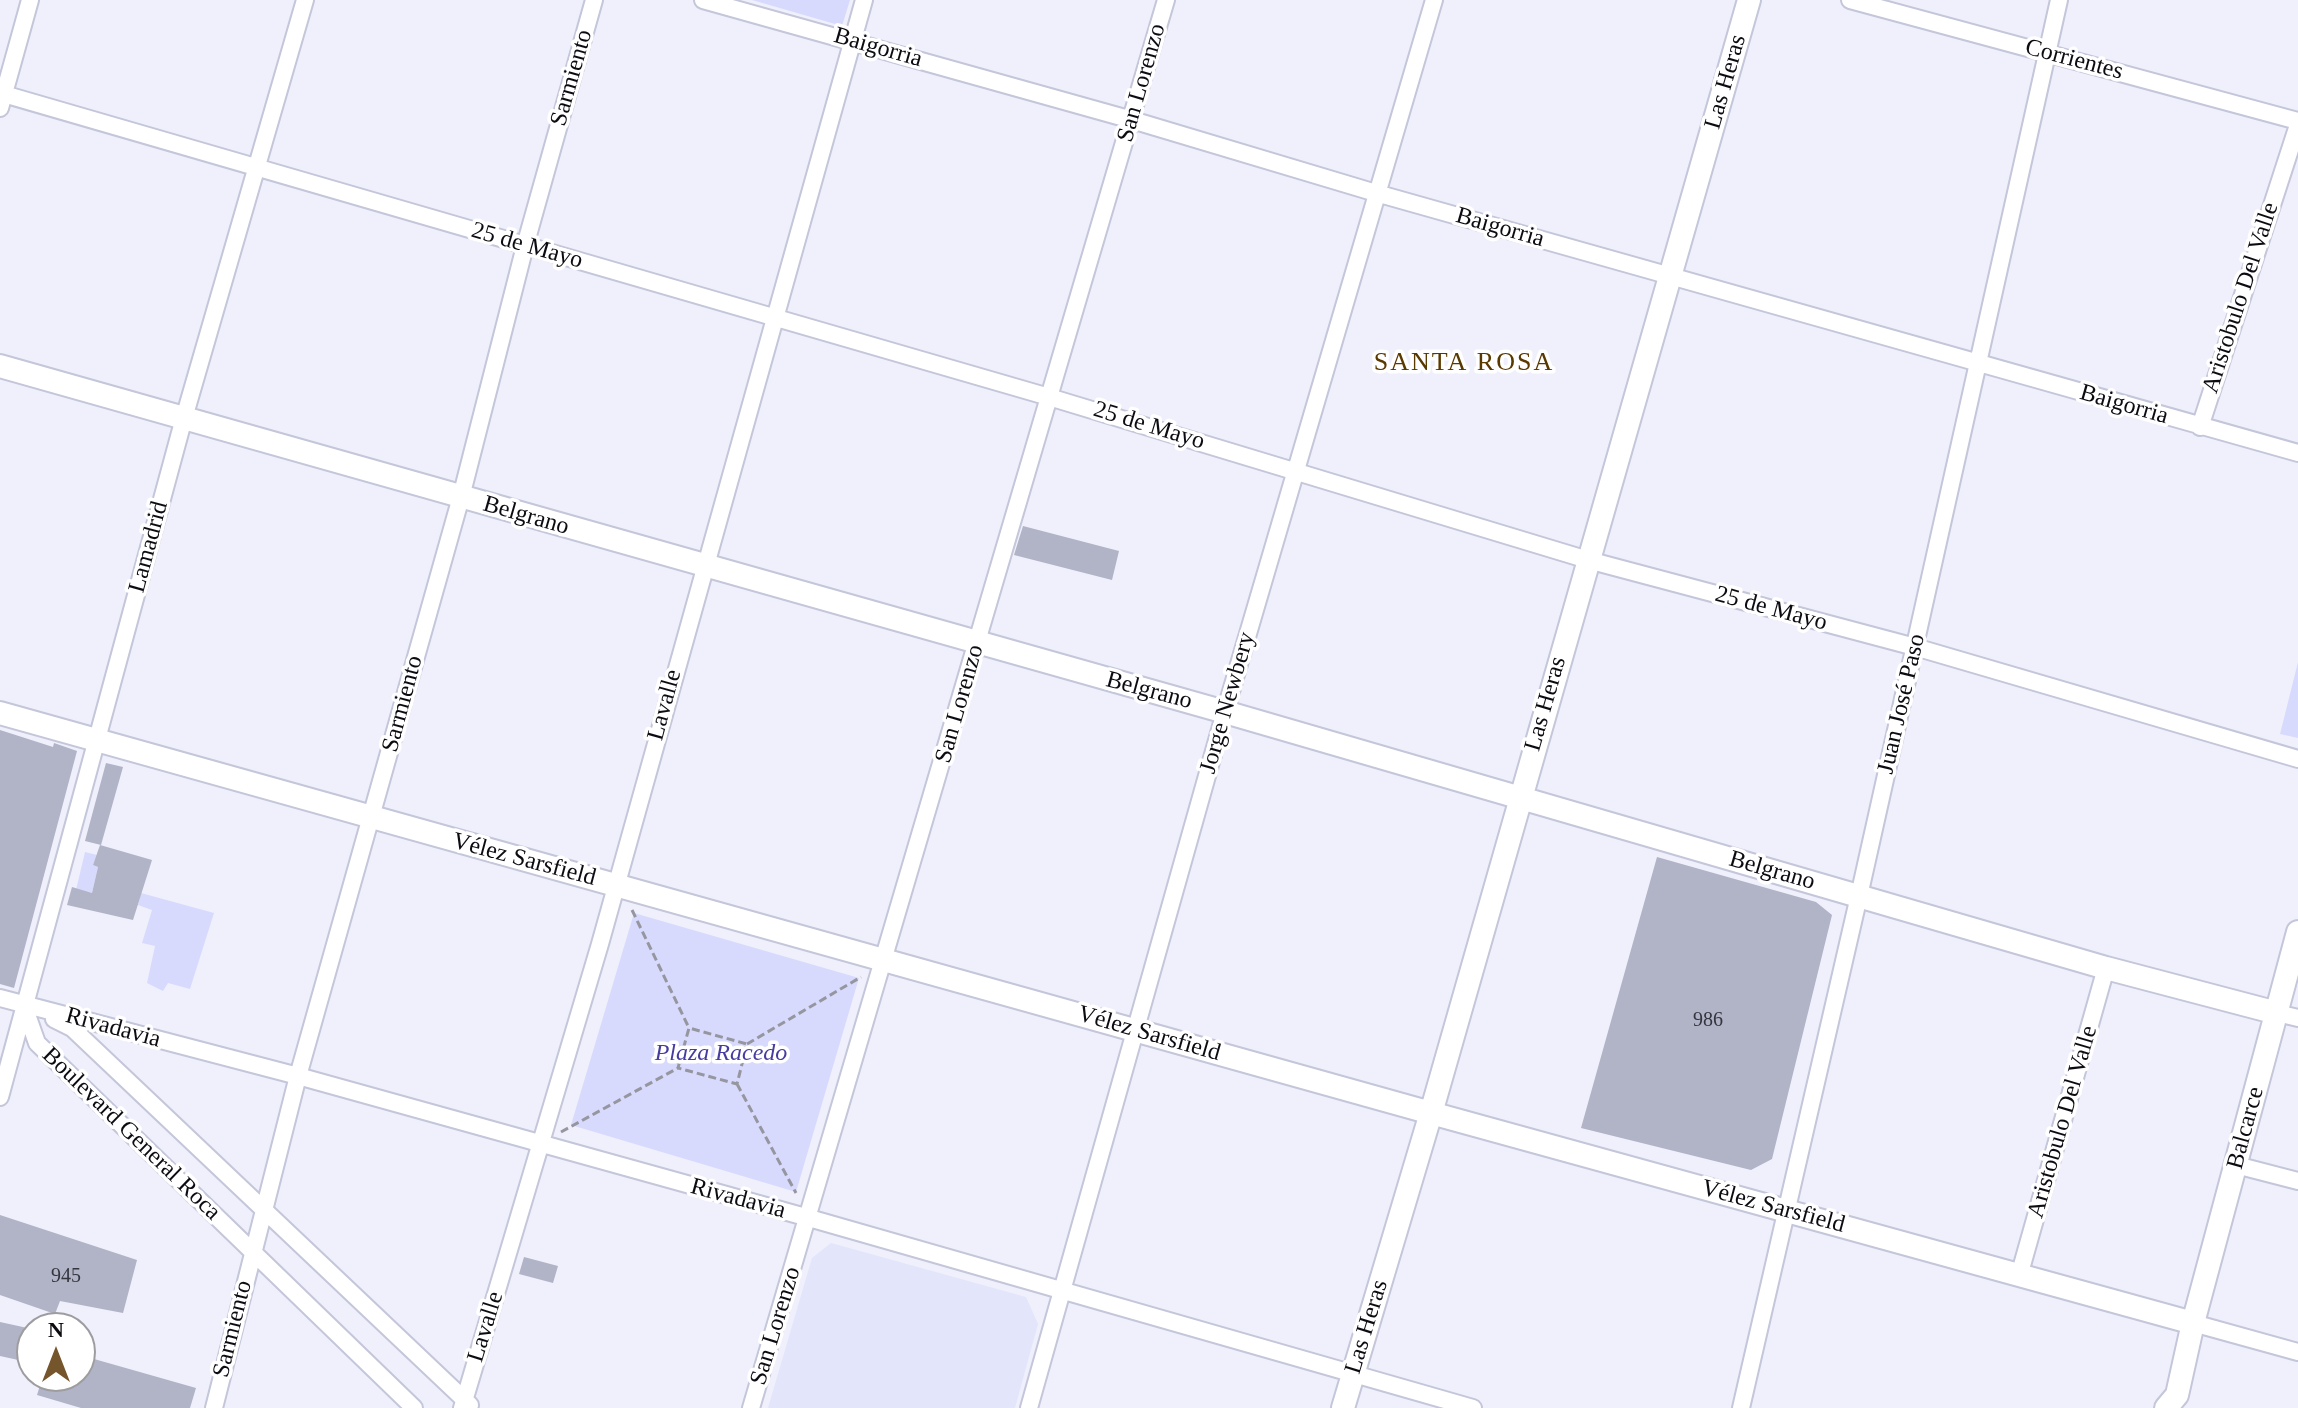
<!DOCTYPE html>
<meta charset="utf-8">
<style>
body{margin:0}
#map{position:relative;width:2298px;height:1408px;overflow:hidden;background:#eff0fc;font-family:"Times New Roman",serif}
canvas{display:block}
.north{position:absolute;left:16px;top:1312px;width:80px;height:80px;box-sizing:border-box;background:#fff;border:2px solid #9d9da0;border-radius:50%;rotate:0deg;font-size:22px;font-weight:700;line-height:32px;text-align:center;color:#0b0b11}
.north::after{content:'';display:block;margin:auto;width:28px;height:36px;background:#75552b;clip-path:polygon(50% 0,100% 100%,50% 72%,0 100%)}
</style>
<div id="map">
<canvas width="2298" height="1408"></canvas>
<div class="north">N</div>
</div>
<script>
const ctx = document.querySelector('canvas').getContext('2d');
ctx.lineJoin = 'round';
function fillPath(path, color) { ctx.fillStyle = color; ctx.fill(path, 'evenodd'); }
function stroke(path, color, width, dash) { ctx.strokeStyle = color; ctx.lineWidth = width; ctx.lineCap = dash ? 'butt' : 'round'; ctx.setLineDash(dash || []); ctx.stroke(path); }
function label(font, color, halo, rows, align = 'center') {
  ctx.font = font + ' "Times New Roman",serif'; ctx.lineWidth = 7; ctx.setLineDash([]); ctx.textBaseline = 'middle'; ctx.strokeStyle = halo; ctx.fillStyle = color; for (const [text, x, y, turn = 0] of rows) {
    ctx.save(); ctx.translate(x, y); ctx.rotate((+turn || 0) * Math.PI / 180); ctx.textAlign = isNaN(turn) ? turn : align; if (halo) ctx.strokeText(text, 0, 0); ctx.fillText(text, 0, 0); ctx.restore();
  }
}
fillPath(new Path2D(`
 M831,1243L1026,1297L1038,1324L1015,1408H768L812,1258Z`), '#e3e5fb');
fillPath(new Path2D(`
 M752,0H850L842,26Z
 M2298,662V738L2280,734Z
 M85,852L97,855L93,865L98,867L92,893L76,890Z
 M141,893L214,913L190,989L168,983L163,991L147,983L155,946L142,943L152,910L138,905Z
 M634,913L859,978L796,1192L571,1125Z`), '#d8dafd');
fillPath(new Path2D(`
 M1023,526L1119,551L1112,580L1014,555Z
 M0,730L53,747L54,743L77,751L14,988L0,984Z
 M106,763L123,767L101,845L85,841Z
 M100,845L152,860L133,920L67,905L72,887L92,893L98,867L93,865Z
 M1657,857L1816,902L1832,915L1772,1159L1751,1170L1581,1128Z
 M0,1215L137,1260L123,1313L60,1301L55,1314L0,1295Z
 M524,1257L558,1266L553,1283L519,1274Z
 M0,1322L32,1329V1363L0,1356Z
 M80,1355L196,1388L190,1408H81L37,1395L43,1376H80Z`), '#b1b3c6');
const minor = new Path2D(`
 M703,0L1132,120L1376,193L2298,453
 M1850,0L2298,121
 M0,93L1049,397L1588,560L1915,647L2298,759
 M0,108L30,0
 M2200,427L2298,125
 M0,998L298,1076L809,1218L1473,1408
 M24,1006L37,1043L414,1408
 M2277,1013L2298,1018
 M54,1019L72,1028L470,1405
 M0,1097L184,418L305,0
 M2236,1165L2298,1181
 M2019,1276L2106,968
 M2193,1323L2298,1352
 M214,1408L298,1076L461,497L525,246L594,0
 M462,1408L600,944L864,0
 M751,1408L1166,0
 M1029,1408L1225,712L1434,0
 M1741,1408L1859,896L2059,0`);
const secondary = new Path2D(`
 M0,366L1225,712L2106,968L2277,1013
 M0,713L1431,1113L2193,1323
 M1343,1408L1431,1113L1749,0
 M2166,1408L2177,1395L2193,1323L2298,932`);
stroke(minor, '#c4c6d9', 20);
stroke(secondary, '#c4c6d9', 26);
stroke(new Path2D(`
 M632,910L689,1028L678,1068L737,1084L747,1044L689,1028
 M747,1044L861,977
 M737,1084L796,1193
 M561,1132L678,1068`), '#9696a0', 3, [8, 4]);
stroke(minor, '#fff', 16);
stroke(secondary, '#fff', 22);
label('20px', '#34353e', null, [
 ["986",1708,1021],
 ["945",66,1277]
]);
label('24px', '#0b0b11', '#fff', [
 ["Baigorria",878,48,16],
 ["Corrientes",2074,60,15],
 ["Sarmiento",572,78,-74],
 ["Las Heras",1726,82,-74],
 ["San Lorenzo",1142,83,-74],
 ["Baigorria",1500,228,16],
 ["25 de Mayo",527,246,16],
 ["Aristobulo Del Valle",2241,298,-72],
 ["Baigorria",2124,405,16],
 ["25 de Mayo",1149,426,17],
 ["Belgrano",526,516,16],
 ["Lamadrid",149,547,-75],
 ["25 de Mayo",1771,609,15],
 ["Belgrano",1149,691,15],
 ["Jorge Newbery",1228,703,-74],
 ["Sarmiento",403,704,-75],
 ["San Lorenzo",960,704,-74],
 ["Las Heras",1546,704,-74],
 ["Juan José Paso",1902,704,-77],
 ["Lavalle",665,705,-75],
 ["Vélez Sarsfield",524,860,15],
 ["Belgrano",1772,871,16],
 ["Rivadavia",113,1028,15],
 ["Vélez Sarsfield",1149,1034,16],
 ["Aristobulo Del Valle",2063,1122,-74],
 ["Balcarce",2246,1128,-75],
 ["Boulevard General Roca",131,1134,44],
 ["Rivadavia",738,1199,15],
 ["Vélez Sarsfield",1773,1207,15],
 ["San Lorenzo",776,1326,-73],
 ["Lavalle",486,1327,-73],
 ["Las Heras",1367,1327,-73],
 ["Sarmiento",233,1329,-76]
]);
label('italic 24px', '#463ca0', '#fff', [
 ["Plaza Racedo",721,1054]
]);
ctx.letterSpacing = '2px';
label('26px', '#5a3900', '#fff', [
 ["SANTA ROSA",1464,363]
]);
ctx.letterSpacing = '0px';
</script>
